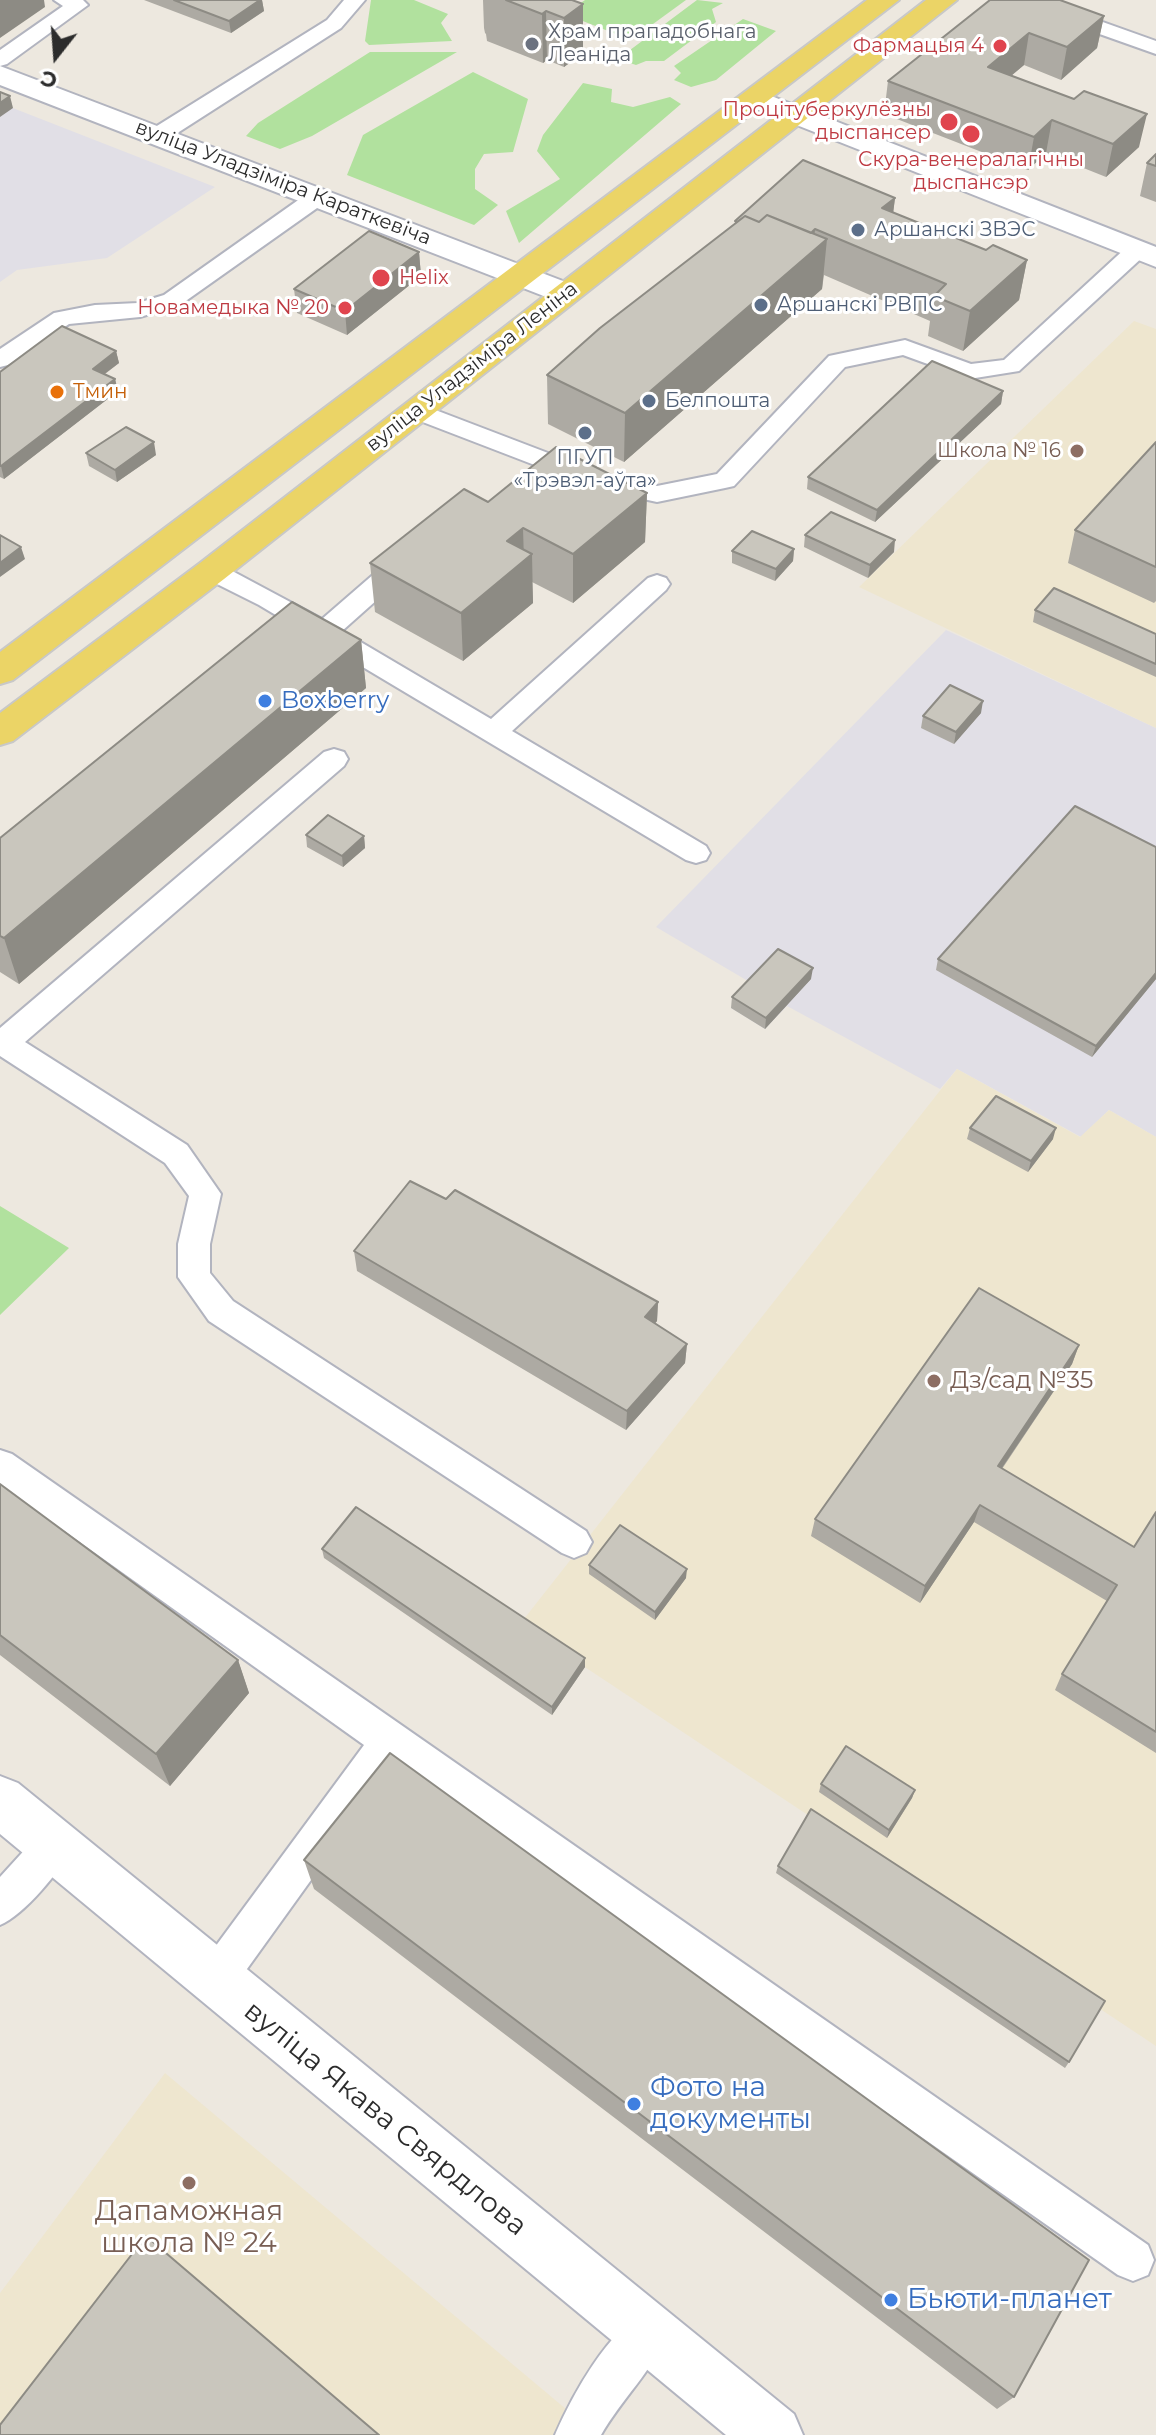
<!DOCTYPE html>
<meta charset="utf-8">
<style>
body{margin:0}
#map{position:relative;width:1156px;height:2435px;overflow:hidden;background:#ede8df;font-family:Montserrat,sans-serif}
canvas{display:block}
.north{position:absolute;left:16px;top:16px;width:80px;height:80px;-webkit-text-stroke:6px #fff;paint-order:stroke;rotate:197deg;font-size:22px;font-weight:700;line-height:32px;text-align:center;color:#2c2c2c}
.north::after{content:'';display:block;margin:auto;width:28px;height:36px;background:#2c2c2c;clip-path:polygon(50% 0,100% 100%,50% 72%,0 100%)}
</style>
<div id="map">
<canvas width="1156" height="2435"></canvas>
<div class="north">С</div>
</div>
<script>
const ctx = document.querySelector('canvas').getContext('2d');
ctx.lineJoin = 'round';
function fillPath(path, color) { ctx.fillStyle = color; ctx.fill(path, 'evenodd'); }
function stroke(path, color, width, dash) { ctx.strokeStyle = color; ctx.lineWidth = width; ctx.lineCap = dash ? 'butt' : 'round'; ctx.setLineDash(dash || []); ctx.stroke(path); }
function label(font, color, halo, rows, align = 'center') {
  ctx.font = font + ' Montserrat,sans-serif'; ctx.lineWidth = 6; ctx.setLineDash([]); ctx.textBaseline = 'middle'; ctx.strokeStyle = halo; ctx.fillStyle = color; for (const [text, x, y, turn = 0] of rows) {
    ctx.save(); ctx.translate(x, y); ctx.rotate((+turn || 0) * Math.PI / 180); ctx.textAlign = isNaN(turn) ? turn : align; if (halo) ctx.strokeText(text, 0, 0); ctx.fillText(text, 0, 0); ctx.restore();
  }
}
fillPath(new Path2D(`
 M0,103L215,187L107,258L17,270L0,282Z
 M946,630L1156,728V1137L1109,1110L1081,1137L957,1069L940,1089L787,1006L765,1029L731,1008L753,984L656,927Z`), '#e1dfe6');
fillPath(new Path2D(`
 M1134,321L1156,329V728L859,587Z
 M957,1069L1080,1137L1109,1110L1156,1137V2046L520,1624Z
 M165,2073L597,2435H0V2293Z`), '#eee6cf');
fillPath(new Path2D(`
 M371,0H414L448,14L441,23L452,41L369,45L365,41Z
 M585,0H686L631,40L565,14Z
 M697,0L723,3L712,9L716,22L664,61H646L636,65L618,59Z
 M743,19L776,31L716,80L691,87L674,80L681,73L674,66Z
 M370,52H457L312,136L280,149L246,136L258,123Z
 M473,72L528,99L513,152L484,154L475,169V189L498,205L474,225L347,175L363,135Z
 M583,83L612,89L611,102L633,107L670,97L681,104L519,243L506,211L560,179L537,151L543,135Z
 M0,1206L69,1248L0,1315Z`), '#b1e19e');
const lane = new Path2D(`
 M54,0H83L88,5L7,64L0,66V50L63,6Z
 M344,0H365L341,28L168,139H152L149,134L152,129L327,20Z
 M1012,0H1041L1156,41V54L1015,4Z
 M319,189L330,196L327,201L180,305L140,317L69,324L8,365L0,367V349L54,313L95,305L138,303L164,295L311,191Z
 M1137,243L1145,245L1148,250L1145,255L1019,371L969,379L903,355L845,367L734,486L725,488L657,502L597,489L407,416L404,411L407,406H425L603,474L657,486L717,474L829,356L905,340L971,364L1004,360L1129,245Z
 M406,552L415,554L419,560L415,566L342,631L491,719L648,578L657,575L666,578L670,584L666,590L512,731L706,846L710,853L706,860L696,863L686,860L259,605L203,577L199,571L203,565L212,562L221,565L322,619L397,554Z
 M334,749L344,752L348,759L344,766L25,1042L187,1145L221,1194L210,1244V1273L233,1301L586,1531L592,1542L586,1553L574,1558L562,1553L209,1321L178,1277V1244L189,1196L165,1163L0,1056V1028L324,752Z
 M0,1450L12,1454L1148,2245L1154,2260L1148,2275L1133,2281L1118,2275L393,1766L229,1994L215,2000L201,1994L195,1980L201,1966L364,1745L0,1485Z
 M53,1827L66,1833L72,1846C62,1870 24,1915 0,1925V1877L40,1833Z
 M647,2312L662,2318L668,2333C654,2369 621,2400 601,2435H555C571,2398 609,2327 647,2312Z`);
const secondary = new Path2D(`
 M0,66L576,286L581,293L576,300L565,302L554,300L0,85Z
 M756,90L1156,247V267L746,105L742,99L746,93Z
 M0,1776L18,1783L794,2414L803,2435H726L0,1834Z`);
const primary = new Path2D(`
 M867,0H899L13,680L0,684V652Z
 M926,0H957L224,579L13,741L0,745V713L200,563Z`);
stroke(lane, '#b2b4bf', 4);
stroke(secondary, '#b2b4bf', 4);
stroke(primary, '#c8c8c8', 4);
fillPath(lane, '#fff');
fillPath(secondary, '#fff');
fillPath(primary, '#ebd466');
fillPath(new Path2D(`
 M144,0H262L264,11L231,33Z
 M483,0H572L583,4V53L564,67L547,60L543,63L487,41L486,34L485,33L484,28Z
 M990,0L1104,16L1097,48L1061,80L1024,65L1011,76L1139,147L1106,177L1046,153L1028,170L884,114L888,81Z
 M1156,154V202L1140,196L1147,163Z
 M895,198L893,213L986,250L1027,260L1019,300L963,351L928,336L930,321L824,275L822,289L624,462L548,424L547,375L735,223V221Z
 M419,252L421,276L347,335L297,313L294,289Z
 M116,351L119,363L105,374L115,379L118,391L4,479L0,477V372Z
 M1003,391L1001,404L875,522L807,489L808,477Z
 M1156,442V601L1154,603L1068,563L1075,530Z
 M86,453L156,455L117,482L89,466Z
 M647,493L645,542L573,603L532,582L533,603L463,661L375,612L370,563L488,502Z
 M805,535L894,552L868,578L804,547Z
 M794,549L793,561L775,581L732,563V551Z
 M1035,610L1156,634V677L1033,622Z
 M361,640L366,688L19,984L0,972V838Z
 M981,713L954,744L921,728L923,716Z
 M306,835L364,836L365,848L343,867L307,847Z
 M1156,847V979L1092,1057L936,970L938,959Z
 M811,979L765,1029L731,1008L732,997Z
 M970,1128L1053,1139L1028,1172L967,1139Z
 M354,1251L658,1302L657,1321L655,1323L687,1344L685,1363L626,1430L357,1271Z
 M1079,1345L1072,1364L1002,1469L1134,1547L1156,1512V1753L1055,1690L1062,1674L1107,1601L974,1522L920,1603L811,1536L815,1519Z
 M0,1484L238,1660L249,1693L170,1786L0,1655Z
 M322,1549L585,1658V1667L552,1715L324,1558Z
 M589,1565L686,1578L655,1620L589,1574Z
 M821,1784L915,1790L912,1798L887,1838L819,1792Z
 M304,1860L1014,2397L997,2409L314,1889Z
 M778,1866L1069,2062L1065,2068L776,1873Z`), '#adaaa3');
fillPath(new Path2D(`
 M0,0H44L45,7L0,38Z
 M260,0H262L264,11L231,33L229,21Z
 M583,4V53L564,67V18Z
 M546,11L547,60L543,63L542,14Z
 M1104,16L1097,48L1061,80L1067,47Z
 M1029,33L1024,65L982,100L988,67Z
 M10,96L13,108L0,117V103Z
 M1147,114L1139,147L1106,177L1113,144Z
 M1052,120L1046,153L1028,170L1034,137Z
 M895,198L890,238L882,208Z
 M815,229L813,252L827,239L822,289L624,462L625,413L803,239Z
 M419,252L421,276L347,335L345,311Z
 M1027,260L1019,300L963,351L970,311Z
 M116,351L119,363L95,381L93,369Z
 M115,379L118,391L4,479L1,466Z
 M1003,391L1001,404L875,522L877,510Z
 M154,442L156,455L117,482L115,470Z
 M647,493L645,542L573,603V554Z
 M523,528L524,561L532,554L533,603L463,661L461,613L507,541Z
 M895,540L894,552L868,578L870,565Z
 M21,547L25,559L0,577V563Z
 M794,549L793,561L775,581L776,569Z
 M361,640L366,688L19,984L4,938Z
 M983,701L981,713L954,744L956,732Z
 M364,836L365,848L343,867L342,856Z
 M813,968L811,979L765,1029L766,1018Z
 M1156,973V979L1092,1057L1096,1046Z
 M1056,1128L1053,1139L1028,1172L1031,1161Z
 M658,1302L657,1321L644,1337L645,1317Z
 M687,1344L685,1363L626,1430L627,1411Z
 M1079,1345L1072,1364L991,1484L998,1466Z
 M980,1505L974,1522L920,1603L925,1586Z
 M687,1569L686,1578L655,1620V1612Z
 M585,1658V1667L552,1715V1707Z
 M238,1660L249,1693L170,1786L156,1754Z
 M915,1790L912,1798L887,1838L889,1830Z`), '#8d8b84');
const building = new Path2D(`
 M174,0H260L229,21Z
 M506,0H572L583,4L564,18L546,11L542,14Z
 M990,0H1060L1104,16L1067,47L1029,33L988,67L1074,99L1084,91L1147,114L1113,144L1052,120L1034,137L888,81Z
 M0,92L10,96L0,103Z
 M1156,154V166L1147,163Z
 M803,160L895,198L882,208L986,250L993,245L1027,260L970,311L934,296L946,284L815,229L811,233L767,215L759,222L745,216L737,222L735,221Z
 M767,215L827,239L625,413L547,375L600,328L745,216L759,222Z
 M369,231L419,252L345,311L294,289Z
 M62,326L116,351L93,369L115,379L1,466H0V372Z
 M932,361L1003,391L877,510L808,477Z
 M126,427L154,442L115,470L86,453Z
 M1156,442V567L1075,530Z
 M556,447L647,493L573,554L523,528L507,541L532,554L461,613L370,563L464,489L488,502Z
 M831,512L895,540L870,565L805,535Z
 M752,531L794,549L776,569L732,551Z
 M0,535L21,547L0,563Z
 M1054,588L1156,634V664L1035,610Z
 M292,602L361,640L4,938L0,936V838Z
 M950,685L983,701L956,732L923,716Z
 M1075,806L1156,847V973L1096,1046L938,959Z
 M328,815L364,836L342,856L306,835Z
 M778,949L813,968L766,1018L732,997Z
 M996,1096L1056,1128L1031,1161L970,1128Z
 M410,1181L446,1199L455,1190L658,1302L645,1317L687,1344L627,1411L354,1251Z
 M979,1288L1079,1345L998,1466L1134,1547L1156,1512V1732L1062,1674L1117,1585L980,1505L925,1586L815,1519Z
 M0,1484L238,1660L156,1754L0,1635Z
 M356,1507L585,1658L552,1707L322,1549Z
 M620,1525L687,1569L655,1612L589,1565Z
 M846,1746L915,1790L889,1830L821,1784Z
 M390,1753L1089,2260L1014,2397L304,1860Z
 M811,1809L1105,2001L1069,2062L778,1866Z
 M146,2236L379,2435H0V2425Z`);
fillPath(building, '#c9c6bd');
stroke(building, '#8d8b84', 2);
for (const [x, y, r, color] of [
 [532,44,8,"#6b7280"],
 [1000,46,8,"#e0444e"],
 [949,122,10,"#e0444e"],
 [971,134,10,"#e0444e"],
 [858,230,8,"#5c6f8a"],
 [381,278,10,"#e0444e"],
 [761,305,8,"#5c6f8a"],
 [345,308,8,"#e0444e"],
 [57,392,8,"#e8710a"],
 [649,401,8,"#5c6f8a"],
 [585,433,8,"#5c6f8a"],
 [1077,451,8,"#8d6e63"],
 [265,701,8,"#3f7fe0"],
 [934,1381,8,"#8d6e63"],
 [634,2104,8,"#3f7fe0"],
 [189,2183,8,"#8d6e63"],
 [891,2300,8,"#3f7fe0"]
]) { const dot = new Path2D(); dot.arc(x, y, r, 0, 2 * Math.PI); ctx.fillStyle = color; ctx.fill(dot); stroke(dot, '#fff', 3); }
label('20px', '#5b616d', '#fff', [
 ["Храм прападобнага",548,32],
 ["Леаніда",548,55]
], 'left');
label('20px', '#be3a42', '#fff', [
 ["Фармацыя 4",984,46],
 ["Процітуберкулёзны",931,110],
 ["дыспансер",931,133],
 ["Скура-венералагічны",971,160,"center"],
 ["дыспансэр",971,183,"center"],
 ["Helix",399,278,"left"],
 ["Новамедыка № 20",329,308]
], 'right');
label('20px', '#2c2c2c', '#fff', [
 ["вуліца Уладзіміра Караткевіча",283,183,21],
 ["вуліца Уладзіміра Леніна",472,367,-38]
]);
label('20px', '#4e5e75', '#fff', [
 ["Аршанскі ЗВЭС",874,230],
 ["Аршанскі РВПС",777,305],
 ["Белпошта",665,401],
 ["ПГУП",585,458,"center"],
 ["«Трэвэл-аўта»",585,481,"center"]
], 'left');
label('20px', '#c56008', '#fff', [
 ["Тмин",73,392]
], 'left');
label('20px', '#785e54', '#fff', [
 ["Школа № 16",1061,451]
], 'right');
label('24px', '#366cbe', '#fff', [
 ["Boxberry",281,701]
], 'left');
label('24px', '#785e54', '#fff', [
 ["Дз/сад №35",950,1381]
], 'left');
label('28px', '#366cbe', '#fff', [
 ["Фото на",650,2088],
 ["документы",650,2120],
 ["Бьюти-планет",907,2300]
], 'left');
label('28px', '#2c2c2c', '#fff', [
 ["вуліца Якава Свярдлова",385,2119,39]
]);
label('28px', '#785e54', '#fff', [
 ["Дапаможная",189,2212],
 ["школа № 24",189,2244]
]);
</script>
